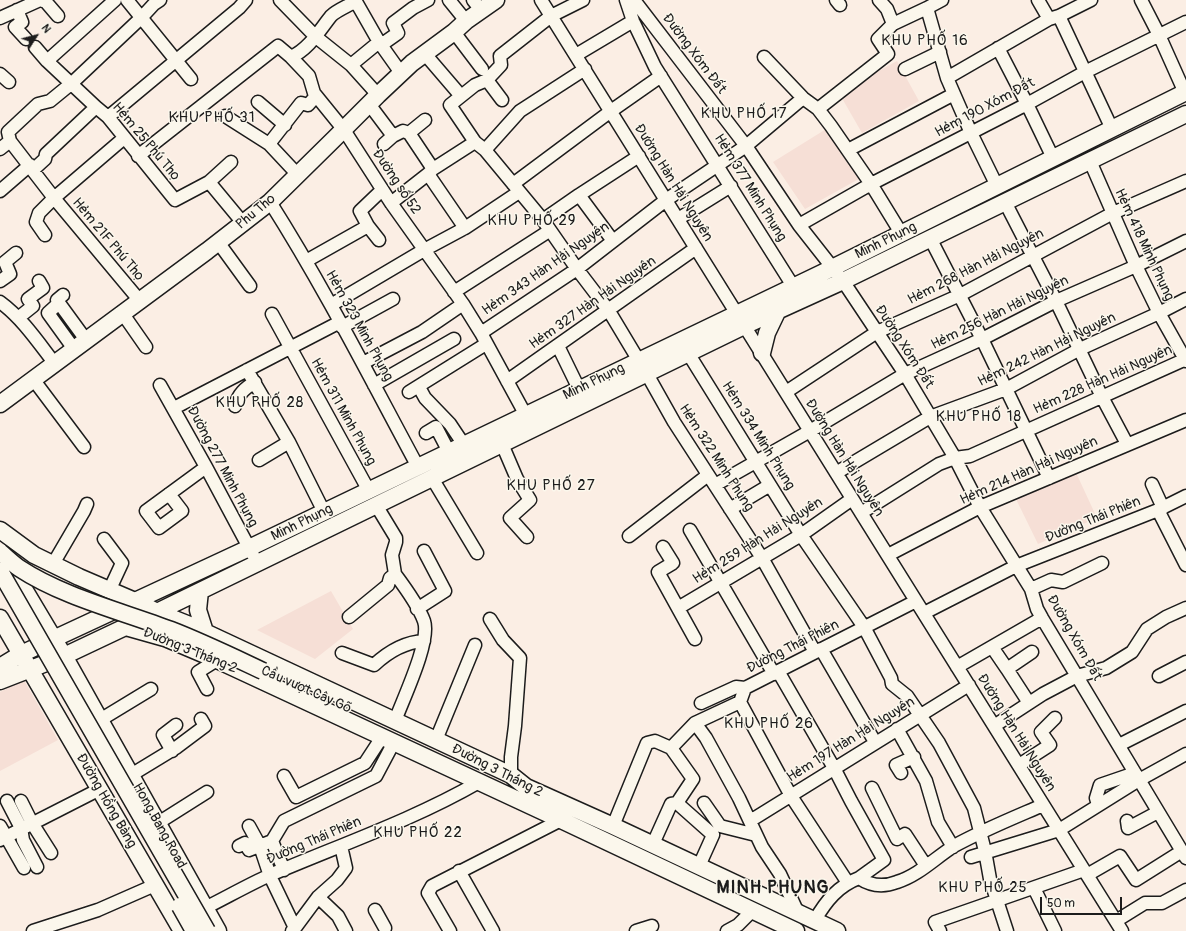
<!DOCTYPE html>
<meta charset="utf-8">
<style>
body{margin:0}
#map{position:relative;width:1186px;height:931px;overflow:hidden;background:#fbeee4;font-family:Pangolin,sans-serif}
canvas{display:block}
.north{position:absolute;left:16px;top:16px;width:40px;height:40px;-webkit-text-stroke:3px #fbf7ec;paint-order:stroke;rotate:54deg;font-size:11px;font-weight:700;line-height:16px;text-align:center;color:#1c1c1c}
.north::after{content:'';display:block;margin:auto;width:14px;height:18px;background:#1c1c1c;clip-path:polygon(50% 0,100% 100%,50% 72%,0 100%)}
.scale{position:absolute;left:1040px;top:897px;width:82px;height:18px;box-sizing:border-box;border:2px solid #1c1c1c;border-top:0;padding-left:5px;font-size:12px;line-height:14px;white-space:nowrap;color:#1c1c1c;-webkit-text-stroke:3px #fbf7ec;paint-order:stroke}
</style>
<div id="map">
<canvas width="1186" height="931"></canvas>
<div class="north">N</div>
<div class="scale">50 m</div>
</div>
<script>
const ctx = document.querySelector('canvas').getContext('2d');
ctx.lineJoin = 'round';
function fillPath(path, color) { ctx.fillStyle = color; ctx.fill(path, 'evenodd'); }
function stroke(path, color, width, dash) { ctx.strokeStyle = color; ctx.lineWidth = width; ctx.lineCap = dash ? 'butt' : 'round'; ctx.setLineDash(dash || []); ctx.stroke(path); }
function label(font, color, halo, rows, align = 'center') {
  ctx.font = font + ' Pangolin,sans-serif'; ctx.lineWidth = 3; ctx.setLineDash([]); ctx.textBaseline = 'middle'; ctx.strokeStyle = halo; ctx.fillStyle = color; for (const [text, x, y, turn = 0] of rows) {
    ctx.save(); ctx.translate(x, y); ctx.rotate((+turn || 0) * Math.PI / 180); ctx.textAlign = isNaN(turn) ? turn : align; if (halo) ctx.strokeText(text, 0, 0); ctx.fillText(text, 0, 0); ctx.restore();
  }
}
fillPath(new Path2D(`
 M897,61L919,101L862,133L839,93Z
 M831,126L864,176L805,209L773,162Z
 M1072,464L1097,518L1038,544L1013,493Z
 M331,591L353,629L315,659L257,630Z
 M24,680L58,740L0,771V692Z`), '#f6dfd6');
const minor = new Path2D(`
 M40,0L46,2L58,16
 M127,0L191,79
 M280,0L316,37L351,65L378,95
 M355,0L379,42L401,73
 M449,0L466,21
 M473,0L481,10
 M541,0L1122,931
 M583,0L551,16L500,56L501,65L487,80L475,85L450,105L475,142L485,150L543,220L577,269L609,311L639,361
 M626,0L633,21L655,67L793,286
 M634,0L746,146L799,225L843,281L905,374L955,458L980,507L1031,589L1037,609L1042,618L1186,858
 M836,0L840,5
 M879,0L887,9L893,24
 M942,0L927,8L947,78L971,133L997,186
 M1038,0L1049,19
 M1141,0L1159,35L1185,93
 M17,10L22,22L15,27L26,39
 M1059,16L1112,129
 M0,18L40,0
 M454,32L482,69
 M381,45L398,33L393,23L413,8L428,0
 M998,48L1027,104L1053,158
 M425,54L461,96
 M576,55L633,21
 M291,57L309,76L314,93L344,130L391,203L463,304L481,333L530,423
 M764,57L803,98L818,109L831,126L871,184L901,233
 M47,61L115,0
 M351,65L379,42
 M905,69L940,52
 M0,74L9,82
 M947,78L1049,19L1059,16L1091,0
 M487,80L502,100
 M258,102L285,125
 M369,104L393,136L403,131L409,133L425,120
 M96,107L108,117L175,200L209,182L231,162
 M818,109L888,54L878,39L893,24L927,8
 M225,116L269,144L298,175
 M108,117L239,8L246,0
 M409,133L433,169
 M124,138L54,198L140,301
 M10,141L54,198L39,213L36,222L45,235
 M269,144L301,103L308,105L316,96
 M384,144L393,136
 M0,149L10,141L8,132L38,104L50,101L72,83L142,17L154,4L160,0
 M485,150L520,111L585,69
 M848,150L954,94
 M138,156L278,46L291,57C309,49 319,31 331,16C337,10 348,6 356,1
 M1090,161L1136,266L1159,313L1186,361
 M33,170L45,159L46,154L96,107L47,61L35,47
 M428,174L465,228
 M209,182L243,223
 M513,184L611,111L661,76
 M0,191L30,165
 M579,195L613,241
 M270,202C324,287 370,378 418,467
 M1005,202L1056,301L1102,397L1127,444
 M391,203L428,174L433,169L475,142
 M678,219L731,186
 M543,220L579,195L639,156
 M799,225L871,184L1027,104L1085,72L1186,22
 M930,238L982,339L1049,478
 M379,240L368,226L360,211L382,190
 M218,242L250,286
 M306,261L368,226
 M0,281L10,274L5,262L16,253
 M454,292L549,231
 M63,295L57,300L59,303L48,313L74,349
 M0,302C22,318 38,342 55,364
 M59,303L86,340
 M331,305L424,250L465,228L519,192
 M123,314L146,347
 M272,314L369,491
 M18,318L33,306L28,299L43,288L39,281
 M342,327L393,299
 M481,333L577,269L666,200L746,146L803,98
 M558,346L579,389
 M688,353L801,535L864,627L891,678L892,684L907,696L939,743L974,808L985,851L990,879L1007,931
 M363,363L422,332L463,304
 M247,370L289,442L324,512
 M647,374L674,422L762,558L815,652
 M33,379L84,447
 M507,381L696,248
 M160,385L206,467L253,555
 M374,385L454,339
 M419,387L425,398L450,424L464,445
 M409,392L486,344
 M786,392L877,332L960,295L1113,213L1186,181
 M235,406C238,394 245,388 255,382
 M174,408L340,322
 M426,433L436,427L449,452
 M502,444L517,479L530,500L510,518L527,537
 M259,460L289,442
 M836,473L930,417L1006,389L1080,349L1159,313L1186,299
 M432,478L477,553
 M1152,484L1163,508
 M715,485L810,431L905,374L982,339L1056,301L1136,266L1186,241
 M169,494L182,511L159,528L146,511L206,467
 M376,505L396,538V542L392,555L395,574
 M730,509L770,485
 M1158,510L1186,565
 M861,513L939,464L955,458L970,456L1186,359
 M690,530L774,674
 M629,536L708,475
 M104,539L122,563L109,591
 M663,547L673,563L658,572L695,639
 M888,555L980,507L1186,420
 M53,564L84,511L87,504
 M1031,589L1051,580L1063,582L1102,563
 M678,608L801,535L852,499
 M417,609L445,591L424,551
 M924,613L1016,566L1158,510L1186,496
 M349,617L388,585L390,578L395,574C404,586 419,607 424,621C431,641 403,699 395,721
 M490,619L503,640L520,658L515,726L511,757V775
 M992,647L1007,669L1032,652
 M821,649L875,742
 M342,653L374,665C388,652 404,642 424,641
 M957,667L1042,618
 M1007,669L1029,703
 M778,671L834,768L851,801L884,860L859,878
 M1159,676L1186,662
 M207,689L198,672L217,660
 M740,702L791,796L848,883
 M701,703L736,687L745,688
 M100,720L151,689
 M695,723L706,738L739,798L762,847L780,874L798,913
 M994,726L1043,694L1077,676L1106,668L1132,652L1147,629L1166,617L1186,608
 M897,729L926,781L938,822L953,847
 M436,740L475,645
 M1119,745L1186,711
 M172,751L163,735L176,725
 M1019,765L1050,745L1041,732L1055,718
 M901,773L896,765L914,757
 M131,775L177,747L205,726L201,719
 M284,776L296,797L365,763L382,737
 M872,788L897,839L905,834L926,866
 M7,801L21,828L23,840L37,867
 M21,801L32,823L51,853
 M677,803L713,835L699,866
 M704,803L720,826L756,835
 M1098,805L1096,798L1100,785L1135,773
 M750,821L969,685
 M1127,821L1128,828L1158,812
 M158,823L207,792
 M0,826L24,868
 M249,826L260,846L270,876L295,928
 M613,826L647,743L655,741L671,748L695,723L740,702L745,688L916,601
 M0,840L100,789
 M272,841L284,821L376,776L394,742
 M653,844L671,804L677,803L693,779L671,748
 M239,846L245,843L249,850L272,841L284,870
 M971,857L1059,830L1139,780L1186,754
 M459,871L493,931
 M1087,875L1120,856L1136,880L1182,851
 M1034,888L1055,931
 M318,897L338,916L346,931
 M205,908C227,897 248,885 270,875C340,845 413,820 479,782
 M375,910L385,928
 M815,920C826,901 838,886 859,878C871,886 884,887 897,882C919,875 935,858 954,846C983,830 1013,818 1043,805
 M1116,921L1145,903H1162L1186,890
 M33,931L98,910L155,885
 M292,931L295,928L318,897L337,880L346,868L341,846
 M450,931L428,893L432,886L561,820
 M636,931L652,926
 M727,931L738,925L753,910
 M940,931L935,922L1084,870`);
const major = new Path2D(`
 M762,353L767,333L778,310
 M0,404L207,251L270,202L334,139L378,95L412,63L454,32L466,21L496,0
 M0,530L34,555L79,577L135,601L157,612L192,626L511,775L526,787L613,826L837,931
 M5,557L64,656L218,931
 M200,591L198,610L205,632
 M0,618L182,931
 M126,627L165,638L217,660L561,820L796,931
 M0,667L21,654L249,548L822,273L1186,92
 M0,681L64,656L157,612L744,326L843,281L1186,114`);
stroke(minor, '#1c1c1c', 15);
stroke(major, '#1c1c1c', 19);
stroke(minor, '#fbf7ec', 12);
stroke(major, '#fbf7ec', 16);
const majorBridge = new Path2D(`
 M0,552C6,557 12,563 19,568C63,597 121,611 171,630C202,642 233,657 263,671
 M0,571L207,931
 M180,906L194,931`);
stroke(majorBridge, '#1c1c1c', 19, []);
stroke(majorBridge, '#fbf7ec', 16);
label('14px', '#1c1c1c', '#fbf7ec', [
 ["Đường Xóm Đất",694,54,53],
 ["Hẻm 190 Xóm Đất",985,108,-28],
 ["Hẻm 25 Phú Thọ",146,142,50],
 ["Đường số 52",396,182,56],
 ["Đường Hàn Hải Nguyên",673,183,58],
 ["Hẻm 377 Minh Phụng",750,188,58],
 ["Phu Tho",256,212,-40],
 ["Hẻm 21F Phú Thọ",108,240,50],
 ["Minh Phụng",886,241,-26],
 ["Hẻm 418 Minh Phụng",1144,245,65],
 ["Hẻm 268 Hàn Hải Nguyên",976,267,-27],
 ["Hẻm 343 Hàn Hải Nguyên",546,269,-35],
 ["Hẻm 327 Hàn Hải Nguyên",593,303,-35],
 ["Hẻm 256 Hàn Hải Nguyên",1000,313,-26],
 ["Hẻm 323 Minh Phụng",359,326,61],
 ["Đường Xóm Đất",904,347,57],
 ["Hẻm 242 Hàn Hải Nguyên",1047,350,-26],
 ["Hẻm 228 Hàn Hải Nguyên",1103,380,-24],
 ["Minh Phụng",594,382,-26],
 ["Hẻm 311 Minh Phụng",343,412,61],
 ["Hẻm 334 Minh Phụng",758,436,58],
 ["Hẻm 322 Minh Phụng",716,458,57],
 ["Đường Hàn Hải Nguyên",844,458,58],
 ["Đường 277 Minh Phụng",222,467,62],
 ["Hẻm 214 Hàn Hải Nguyên",1029,471,-24],
 ["Đường Thái Phiên",1093,520,-22],
 ["Minh Phụng",302,523,-26],
 ["Hẻm 259 Hàn Hải Nguyên",758,541,-32],
 ["Đường Xóm Đất",1074,638,60],
 ["Đường Thái Phiên",793,647,-27],
 ["Đường 3 Tháng 2",190,651,22],
 ["Cầu vượt Cây Gõ",306,690,24],
 ["Đường Hàn Hải Nguyên",1016,733,58],
 ["Hẻm 197 Hàn Hải Nguyên",851,740,-32],
 ["Đường 3 Tháng 2",497,771,27],
 ["Đường Hồng Bàng",106,801,60],
 ["Hong Bang Road",159,826,61],
 ["Đường Thái Phiên",314,841,-23]
]);
ctx.letterSpacing = '1px';
label('15px', '#1c1c1c', '#fbf7ec', [
 ["KHU PHỐ 16",925,41],
 ["KHU PHỐ 17",744,114],
 ["KHU PHỐ 31",212,118],
 ["KHU PHỐ 29",532,221],
 ["KHU PHỐ 28",260,403],
 ["KHU PHỐ 18",979,417],
 ["KHU PHỐ 27",551,486],
 ["KHU PHỐ 26",769,724],
 ["KHU PHỐ 22",418,833],
 ["KHU PHỐ 25",983,888]
]);
ctx.letterSpacing = '0px';
ctx.letterSpacing = '1px';
label('bold 18px', '#1c1c1c', '#fbf7ec', [
 ["MINH PHỤNG",773,888]
]);
ctx.letterSpacing = '0px';
</script>
